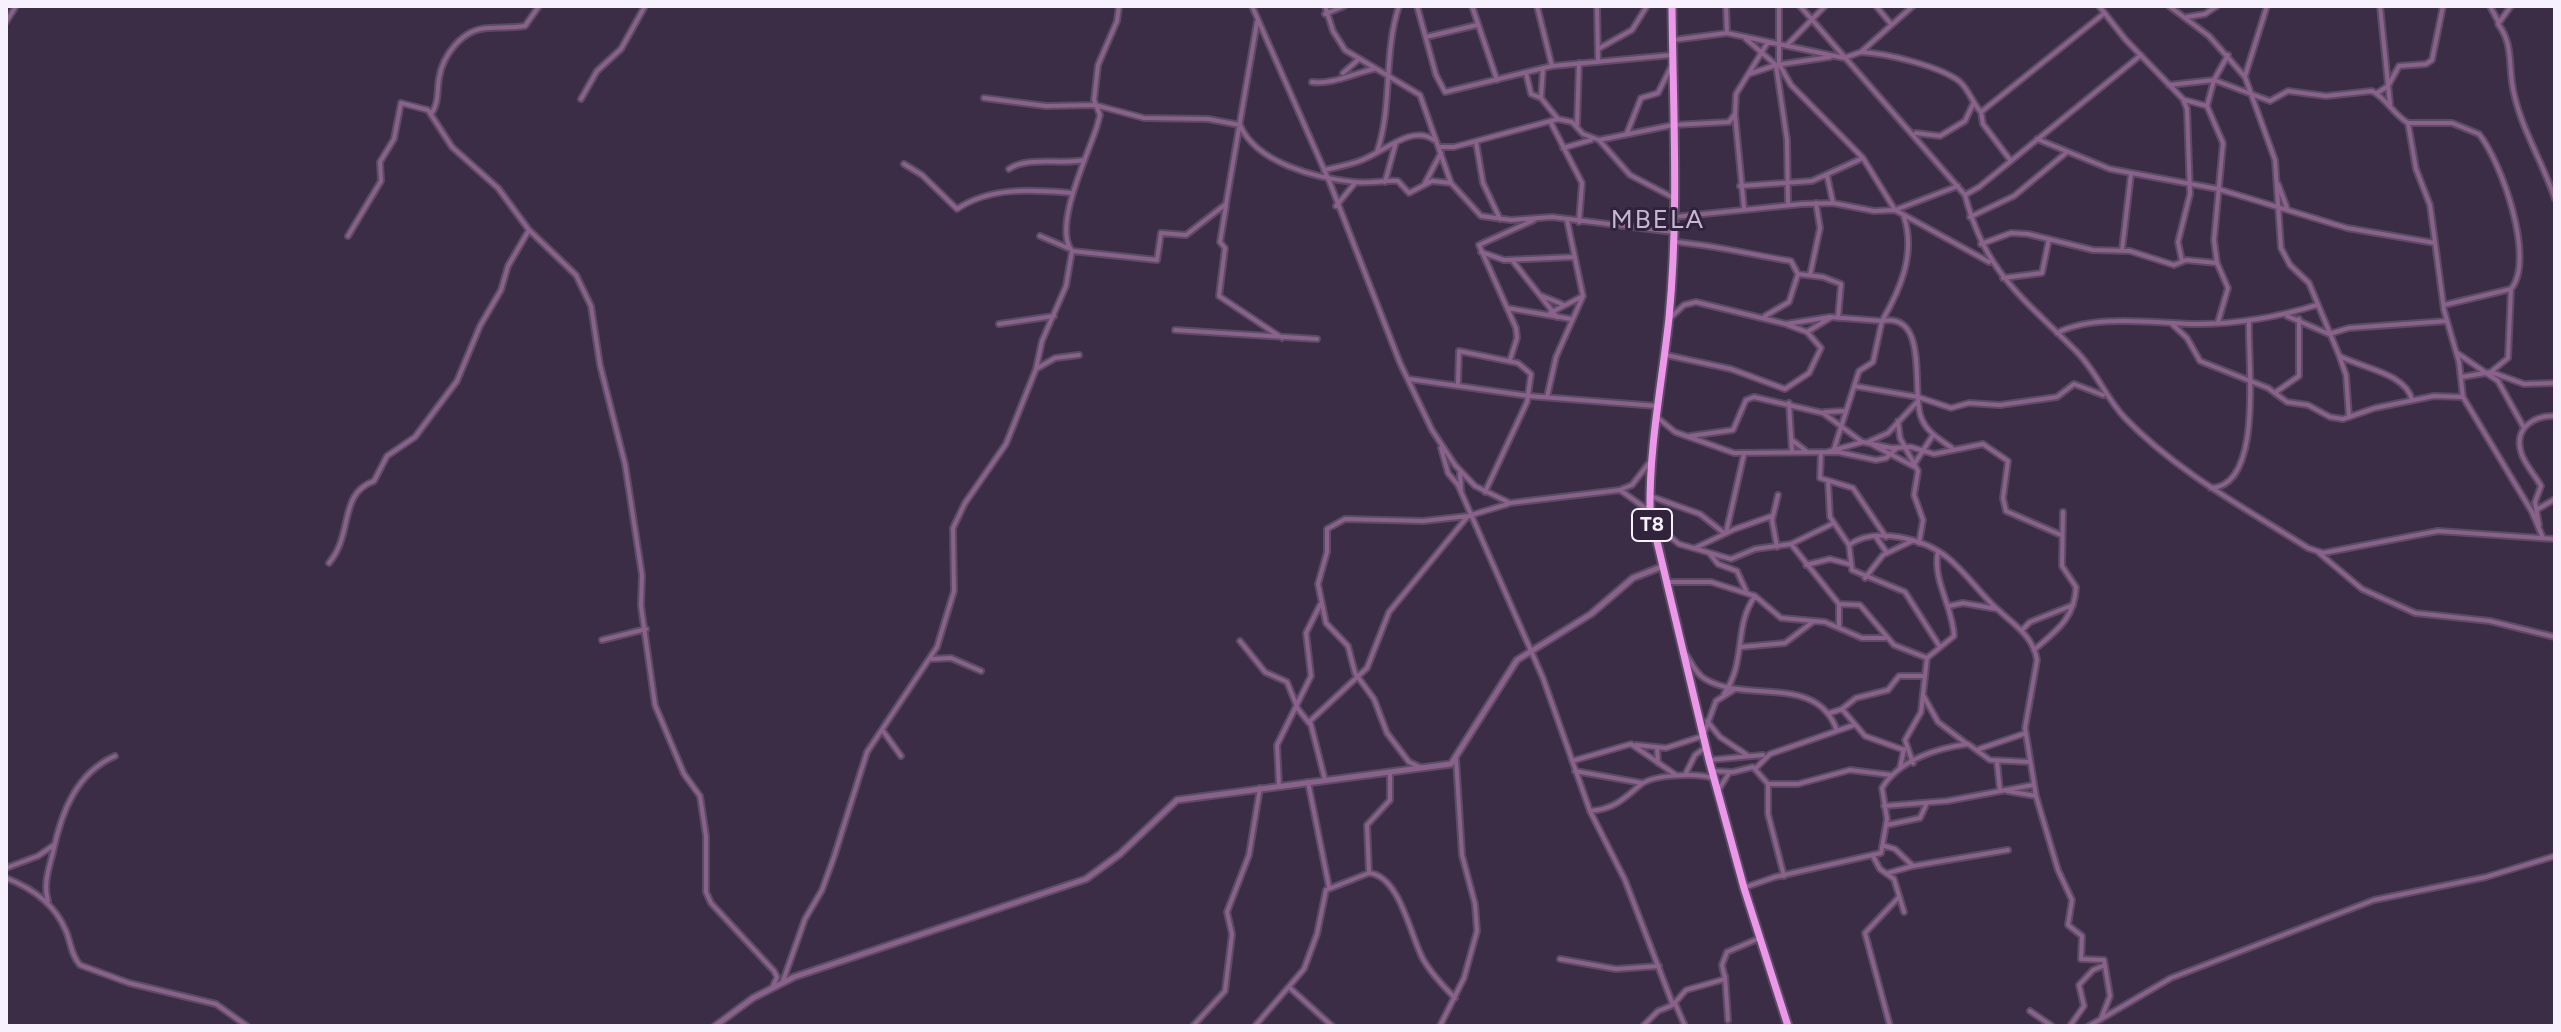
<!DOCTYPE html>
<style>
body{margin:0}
#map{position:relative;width:2561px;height:1032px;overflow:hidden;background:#3b2d46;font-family:Figtree,sans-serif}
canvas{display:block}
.frame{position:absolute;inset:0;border:8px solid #f7f0fd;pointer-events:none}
</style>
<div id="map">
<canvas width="2561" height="1032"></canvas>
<div class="frame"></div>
</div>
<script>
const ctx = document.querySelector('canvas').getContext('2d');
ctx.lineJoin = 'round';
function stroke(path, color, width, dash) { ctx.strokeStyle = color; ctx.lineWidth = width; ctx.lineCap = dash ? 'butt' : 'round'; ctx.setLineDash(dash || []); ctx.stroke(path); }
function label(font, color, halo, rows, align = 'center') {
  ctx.font = font + ' Figtree,sans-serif'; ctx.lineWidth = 6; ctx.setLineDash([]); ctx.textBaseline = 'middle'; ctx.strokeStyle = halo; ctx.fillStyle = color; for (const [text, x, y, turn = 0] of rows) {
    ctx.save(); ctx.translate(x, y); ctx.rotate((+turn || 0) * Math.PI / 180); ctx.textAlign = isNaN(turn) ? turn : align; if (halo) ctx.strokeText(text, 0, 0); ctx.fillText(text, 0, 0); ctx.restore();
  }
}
const minor = new Path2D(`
 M1119,6L1117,21L1098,65L1094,100L1100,115L1097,126C1089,153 1052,227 1072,251L1157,260L1161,233L1186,235L1226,204L1257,22
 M1252,6L1330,183L1400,363L1432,430L1455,465L1475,486L1510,503L1620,490L1648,510
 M1325,6L1333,31L1345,50L1420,95L1451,183L1481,216L1511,220L1552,217L1673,232
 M1417,6L1436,75L1445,92L1552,66L1672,55
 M1472,6L1497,80
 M1537,6L1552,66
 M1597,6L1598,60
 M1726,6L1727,33
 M1779,6V64L1791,85L1863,158L1895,210L1989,262
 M1800,6L1965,195C1985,272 2021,296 2075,350C2096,370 2105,397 2125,418C2177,472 2245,508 2308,548L2323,553L2438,531L2555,539
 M1876,6L1891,24
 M2099,6L2125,39L2183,99L2187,109L2190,194L2178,242L2182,261
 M2169,6L2209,36L2245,77L2275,160L2281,248L2290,265L2309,283L2339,355L2346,375L2349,417
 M2380,6L2390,104
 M2490,6L2498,21
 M2511,6L2498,24C2512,42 2509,60 2512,83C2518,124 2542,160 2555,199
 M1325,14L1344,6
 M2187,17L2205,14L2217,6
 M6,22L16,6
 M1426,37L1477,25
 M1746,39L1776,65L1787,140L1788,205
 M1673,40L1727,33L1844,58L1861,52L1913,6
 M1788,44L1825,6
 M1598,49L1632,30L1647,6
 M1861,52C1885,53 1939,66 1959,81C1969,89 1972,103 1981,112
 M1343,73L1359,59
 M1526,73L1531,94L1541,98L1558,119
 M1749,74L1776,65L1830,57
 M2245,76L2267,6
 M1312,82C1331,85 1355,73 1374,69
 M2169,85L2214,80L2270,101L2288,91L2326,96L2372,91C2387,99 2393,114 2408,123L2416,169L2430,205L2444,310L2459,362L2463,397L2532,512L2543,538
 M2377,93L2388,86L2399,66L2426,64L2432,60L2443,6
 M984,98L1046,106L1095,105L1144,118L1208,119L1240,125C1256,163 1316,178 1354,182C1369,184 1383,180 1398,181L1409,193L1432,181L1451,183
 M1541,98L1543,68
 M581,99L597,71L621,49L645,6
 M2185,100L2207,106
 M431,114C439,104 437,90 439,78C443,55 462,29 488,28C501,27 512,28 525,26L539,6
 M1735,115L1744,208
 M1550,121L1582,183L1579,222
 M2408,123H2452L2479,134C2501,161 2536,259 2511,289L2444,305
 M1577,125L1579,63
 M1627,133L1641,98L1658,93L1671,67
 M1916,133L1940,136L1965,121L1973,104
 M2037,139L2110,169L2218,189L2347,228L2435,243
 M1599,140L1630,175L1674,198
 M1476,142L1483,183L1500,219
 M1439,147H1454L1558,119L1572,122L1583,134L1599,140L1673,125L1729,122L1735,114L1736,94L1768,42
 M1563,148L1591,140
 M1377,152C1393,105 1383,54 1399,6
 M2011,161L1983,124L1981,112L2102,15
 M904,164L922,175L957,209C991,186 1033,190 1072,193
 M1009,169C1027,156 1062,165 1084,160
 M1324,170C1337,167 1350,165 1362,160C1384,152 1412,124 1434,140
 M1827,175L1833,203
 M1385,182L1396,142
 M1425,183L1441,153
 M2278,184L2287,208
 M1740,186L1812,181L1863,158
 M1965,195L1979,187L2141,55
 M1226,206L1220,242L1225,248L1219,296L1282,338
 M1336,206L1355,183
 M1674,217L1802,204L1833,203L1874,211L1895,210L1958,186
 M1970,217L2014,196L2067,152
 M348,236L381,181L380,162L394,139L401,103L428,110L452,147L498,188L529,230L576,275L591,306L600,365L625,464L642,575L641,606L655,705L684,774L700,796L706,836V892L711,903L774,971L777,977L773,986
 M1040,236L1068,248
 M1675,242C1715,245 1752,255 1791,261L1798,274L1823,277L1841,284L1838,318
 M1981,244L2011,233L2028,234L2093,250L2130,251L2174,265L2186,260L2217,263
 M2122,250L2131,174
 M1481,252L1504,260L1574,257
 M1512,260L1557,317
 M1810,275L1820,228L1816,203
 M2003,278L2042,273L2049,239
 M1542,296L1562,304
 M1507,308L1571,319
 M1550,313L1583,296
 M1765,316L1789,302L1798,274
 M2287,316L2329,334L2349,328L2447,321
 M1670,318L1684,305L1696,302L1786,324L1830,317L1882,321C1900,290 1916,254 1904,217
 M2218,322L2228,288L2217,263L2214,240L2223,143L2207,106L2214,80L2228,55
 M2171,323L2187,338L2200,361L2268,388L2287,402L2308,405L2330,417L2343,419L2375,408L2434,396L2463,397
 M999,324L1054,316
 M1788,325L1807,332L1830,318
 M1175,330L1317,339
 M2057,333C2094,314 2155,323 2197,324C2238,324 2278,317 2317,305
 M2457,353L2498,381L2523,426
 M1666,355L1731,369L1785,389L1809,373L1821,348L1807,332
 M2340,356C2361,368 2406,373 2412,400
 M1510,360L1517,338L1516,328L1479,245L1534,220
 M1036,369L1055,358L1079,355
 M2492,371L2508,358L2511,289
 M2462,377L2491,372L2524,384L2555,383
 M1409,379L1529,396L1657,406
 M1458,383L1459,351L1518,363L1531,374L1527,402L1485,492
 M1854,386L1918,397L1951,408L1969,403L2000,405L2057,397L2074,384L2103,395
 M2276,392L2299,376V319
 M1547,397L1556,357L1583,296L1567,220
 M1789,403L1792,452
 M1825,412L1845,411
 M1658,418L1675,432L1734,453L1838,452L1876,460L1886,458L1897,448
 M1898,421L1900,438L1918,471L1914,495L1923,520L1919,543
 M1690,436L1733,430L1746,400L1754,397L1823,413L1861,441
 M1792,440L1806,451
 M1868,442L1888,433L1917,402
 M1873,445L1915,467
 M1441,448L1448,473L1458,485L1543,678L1590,811L1625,880L1673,1005
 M1834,449L1859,371L1873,362L1882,321C1930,312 1911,392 1921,417C1926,432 1941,440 1952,448
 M1821,452L1820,478L1853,488L1886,537
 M1827,452L1863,442L1891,448L1911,447L1934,454L1983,444L2008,461L2003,498L2006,511L2061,535
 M1915,463L1933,435
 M1460,473L1461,491
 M1828,481L1830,517L1849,545L1852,570L1905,592L1940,647
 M2211,488C2265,486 2247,355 2249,321
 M1622,489L1632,485L1649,463
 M1650,496L1700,514L1724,533
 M2538,509L2555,499
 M1654,524L1679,544L1731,559L1755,549L1791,544L1832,524
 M2539,525L2535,502L2541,486C2535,475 2524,464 2521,452C2514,428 2534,415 2555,416
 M1726,533L1744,454
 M1876,537L1887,553
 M1791,544L1839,604V627
 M1849,545C1875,526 1925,539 1948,558C1964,571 1977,589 1991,603C2008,621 2033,633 2037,660L2025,728L2036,796L2058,870L2072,900L2068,925L2082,936L2081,959L2104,960L2110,996L2101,1019
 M1777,547L1772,520L1778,495
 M1695,548L1735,529L1772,516
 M2319,553L2362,589L2415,613L2490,621L2555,637
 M1710,554L1718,564L1737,571L1747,593
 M329,563C354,533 338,494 374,481L387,456L415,437L457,381L480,326L501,290L508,266L529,230
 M1806,565L1830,559L1849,564
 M1865,578L1883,555L1912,541
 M1667,582H1711L1755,596L1781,618L1825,622L1862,638H1885
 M1839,604L1860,605L1894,645L1927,658
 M1949,606L1963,603L1997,609
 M2022,630L2030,622L2073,605
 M602,640L646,629
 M1240,641L1265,672L1287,682L1298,709L1309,723
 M1741,647L1785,643L1814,621
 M2034,650C2056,631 2075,618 2076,587L2062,566L2063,512
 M1686,654C1691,662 1696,674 1705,679C1747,704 1818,673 1837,731
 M932,659L951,658L981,671
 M1724,694C1747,661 1733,627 1755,596
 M1923,695L1938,722L1967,744
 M1842,709L1865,736L1904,750
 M1830,713L1842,709L1856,698L1888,690L1899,676H1923
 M1707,721L1720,737L1747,755
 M883,731L901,756
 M1636,745L1666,748L1703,736L1716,701L1735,689
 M1657,748L1658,763
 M1979,749L2026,733
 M1709,760L1763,755
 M1572,761L1631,744L1676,775
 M1997,762L2000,791
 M1913,763L1905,740L1921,712L1927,658L1954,636C1953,606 1932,581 1938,551
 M1422,768L1409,762L1387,733L1374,699L1355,673L1348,646L1326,623L1318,584L1327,552V529L1345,519L1423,521L1468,516
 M1756,768L1770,754L1854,725
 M1900,768L1904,749
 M1575,771L1642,783
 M1712,771L1733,772L1753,767L1768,784V814L1784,876
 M1686,773L1695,755L1706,747
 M1325,780L1310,721L1367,668L1389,612L1468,516L1508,504
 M1308,782L1329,887
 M1768,784H1798L1850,770L1891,775
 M1279,786L1277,745L1311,676L1306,633L1320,605
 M1719,789L1729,773
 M2007,791L2036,796
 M1884,806L1947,801L2033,785
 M1590,811C1613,809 1623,800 1639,786C1651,774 1697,773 1712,778
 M1887,825L1920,818L1927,803
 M1885,846L1895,849L1913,866L2008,850
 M1873,856L1880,869L1894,879L1904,912
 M6,868L38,856L54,845
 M1369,873C1400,876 1410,935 1423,959C1431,973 1443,986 1455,998
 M1888,873L1913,866
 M6,878C32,888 55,904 66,931C71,943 71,955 80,965L129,983L216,1004L247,1026
 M1746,887L1775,877L1881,853L1887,819L1882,788C1899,760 1937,748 1968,744L1990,760L2030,762
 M48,901C43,883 49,869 53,852C61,813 76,773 115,756
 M1560,959L1616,969L1659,966
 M1725,976L1728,1020
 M783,981L805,919L822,890L834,857L867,752L937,647L954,591L953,528L965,503L1006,444L1036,369L1042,341L1066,286L1072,251
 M1290,988L1332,1026
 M1675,1003L1685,1026
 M2030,1011L2052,1026
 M1193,1026L1225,991L1232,934L1227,912L1249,855L1260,788
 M1255,1026L1304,969L1317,934L1326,890L1369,873L1367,825L1390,800V773
 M1440,1026L1464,978L1477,931L1475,904L1462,855L1456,759
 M1643,1026L1658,1011L1673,1005L1686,990L1725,979L1722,965L1727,952L1760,938
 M1890,1026L1865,933L1898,898
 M2070,1026L2084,1006L2079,985L2093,970L2105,965
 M2089,1026L2171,978L2374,900L2486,877L2555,856`);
const tertiary = new Path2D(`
 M715,1026L753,998L794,977L1086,879L1120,854L1177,800L1451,764L1517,660L1591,614L1633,578L1661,567`);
const trunk = new Path2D(`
 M1672,6C1673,110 1679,214 1669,318C1662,383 1649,446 1650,512L1709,760L1744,888L1788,1026`);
stroke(minor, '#594c63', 8);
stroke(tertiary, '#594c63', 9);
stroke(trunk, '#594c63', 11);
stroke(minor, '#8a618a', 4);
stroke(tertiary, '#8a618a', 5);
stroke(trunk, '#ec97ea', 7);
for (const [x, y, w] of [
 [1652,525,40]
]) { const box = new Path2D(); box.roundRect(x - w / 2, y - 16, w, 32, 6); ctx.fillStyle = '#30233b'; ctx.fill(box); stroke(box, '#f7f0fd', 2); }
label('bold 20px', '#f7f0fd', null, [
 ["T8",1652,525]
]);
ctx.letterSpacing = '2px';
label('26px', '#c7b6d6', '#30233b', [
 ["MBELA",1658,220]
]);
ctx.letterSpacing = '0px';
</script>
